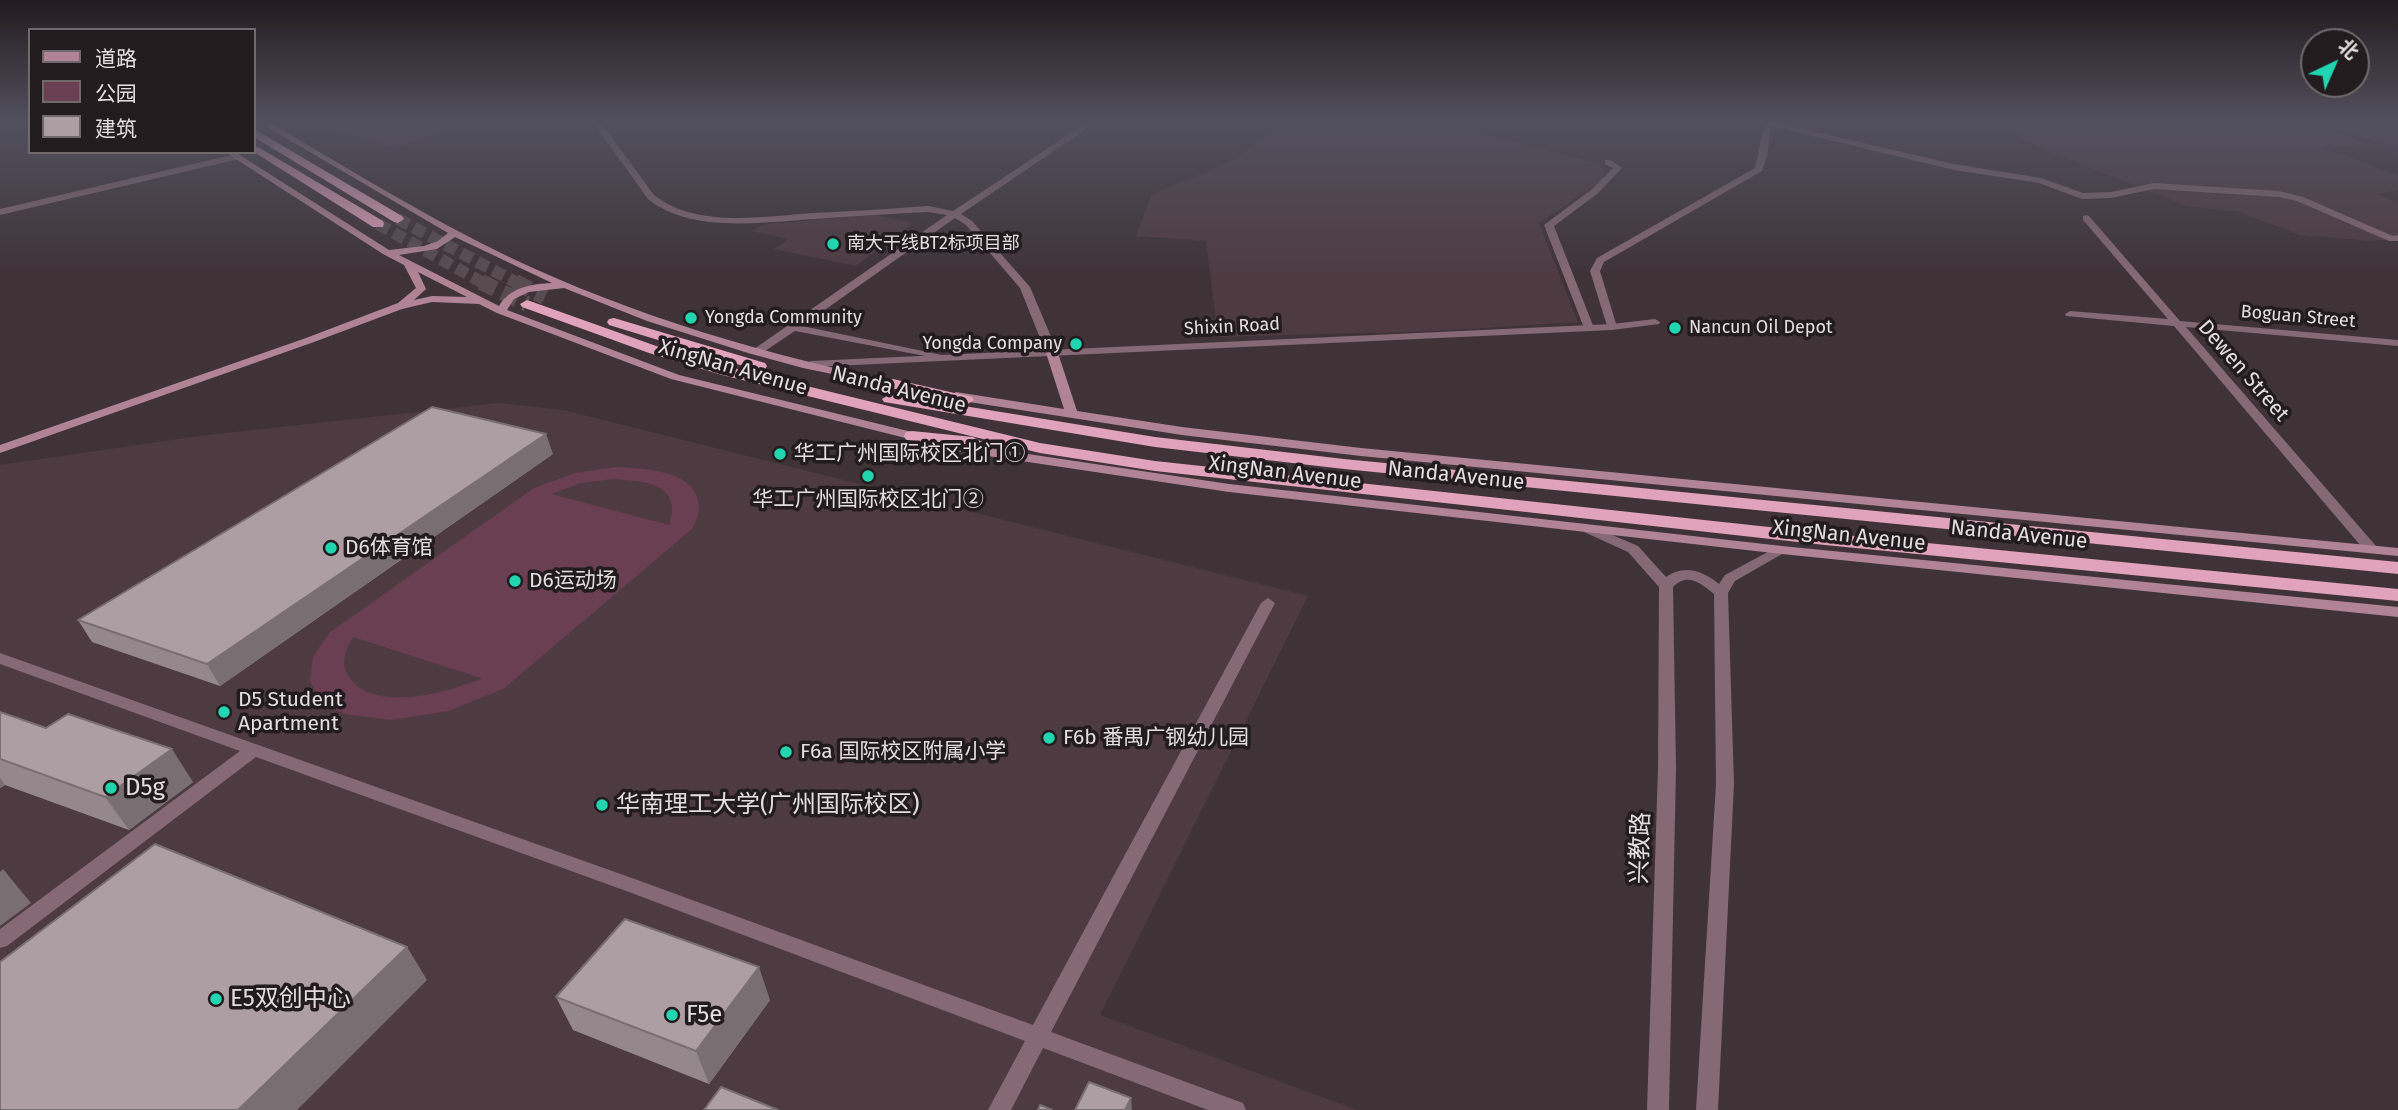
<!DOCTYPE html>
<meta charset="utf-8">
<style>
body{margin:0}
#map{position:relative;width:2398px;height:1110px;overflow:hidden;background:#3f3338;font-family:"Fira Sans","Noto Sans SC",sans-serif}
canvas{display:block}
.legend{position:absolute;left:28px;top:28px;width:228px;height:126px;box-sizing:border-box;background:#221c1f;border:2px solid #70696c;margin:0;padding:9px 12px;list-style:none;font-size:21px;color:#e4dcdf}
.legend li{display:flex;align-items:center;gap:14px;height:35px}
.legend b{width:35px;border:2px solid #70696c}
.north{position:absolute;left:2300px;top:28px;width:70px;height:70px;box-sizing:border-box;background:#221c1f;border:2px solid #70696c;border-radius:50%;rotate:44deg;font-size:19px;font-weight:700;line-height:28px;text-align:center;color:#e4dcdf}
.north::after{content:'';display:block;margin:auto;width:24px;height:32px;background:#21d5b0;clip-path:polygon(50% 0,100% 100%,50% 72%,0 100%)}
</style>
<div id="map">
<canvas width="2398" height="1110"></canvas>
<ul class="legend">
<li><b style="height:9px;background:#b08495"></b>道路</li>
<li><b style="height:19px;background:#6b3f52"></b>公园</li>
<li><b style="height:19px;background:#ad9ea4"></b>建筑</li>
</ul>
<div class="north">北</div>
</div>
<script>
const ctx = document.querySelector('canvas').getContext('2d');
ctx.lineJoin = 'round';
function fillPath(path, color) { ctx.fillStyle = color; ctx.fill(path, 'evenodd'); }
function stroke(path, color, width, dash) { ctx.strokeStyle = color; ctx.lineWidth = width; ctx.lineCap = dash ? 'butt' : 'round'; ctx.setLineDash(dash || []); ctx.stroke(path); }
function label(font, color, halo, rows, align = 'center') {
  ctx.font = font + ' "Fira Sans","Noto Sans SC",sans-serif'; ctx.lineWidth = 7; ctx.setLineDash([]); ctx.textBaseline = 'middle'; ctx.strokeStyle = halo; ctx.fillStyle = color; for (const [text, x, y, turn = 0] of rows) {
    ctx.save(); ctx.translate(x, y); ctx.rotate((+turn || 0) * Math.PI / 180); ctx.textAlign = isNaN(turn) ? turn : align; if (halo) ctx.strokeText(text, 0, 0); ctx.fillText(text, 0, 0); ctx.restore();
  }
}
fillPath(new Path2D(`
 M339,121H476L395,148L321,128Z
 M1283,121H1433L1596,163L1604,169L1602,180L1539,223L1578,322L1437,331L1218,337L1206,241L1136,236L1152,194L1235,160Z
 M2012,121H2310L2366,144L2322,147L2398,175V190L2378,194L2398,203V238L2373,241L2299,235L2240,212L2187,206L2020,140Z
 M2315,121H2398V150L2379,143Z
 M876,215L913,223L856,266L774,249L788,239L751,231L765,224Z
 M498,403L563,410L1308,596L1100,1015L1357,1110H0V465L199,436Z`), '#4e3b42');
fillPath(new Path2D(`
 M617,467C644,469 698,469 699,508C699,514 695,523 692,529L503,689L448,711L391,720L344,714L320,700L310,681L313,657L329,633L534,488L575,473ZM613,479C643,481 684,483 669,525L551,494L581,483ZM353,637L481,678V679C448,692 374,714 349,677C340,664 345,650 353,637Z`), '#6b3f52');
stroke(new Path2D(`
 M398,219L519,284
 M378,224L485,284`), '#584c51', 12, [12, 6]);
stroke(new Path2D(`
 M481,282L527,304
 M515,282L545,297`), '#584c51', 16, [16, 8]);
fillPath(new Path2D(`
 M592,121H600L654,195C697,229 764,216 815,213C853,211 890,209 928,206L953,211L1089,121H1098L961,214L972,221L1030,287L1058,353L1052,356L1046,353L1020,288L966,225L955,218L802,326L942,355L948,358L946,360L795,331L762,353H754V349L947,215L928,212C890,214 853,216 815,219C763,222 691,234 648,199Z
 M1755,121H1769L1954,164L2041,178L2083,193L2111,192L2154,183L2279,191L2303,197L2393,236L2398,235V241H2389L2297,201L2279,197L2154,189L2111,198L2082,199L2039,183L1954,170L1771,126L1767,157L1762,171L1604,262L1600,271L1617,327L1616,329H1608L1590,271L1597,258L1755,168L1764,125Z
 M236,154L239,155V159L0,215V209Z
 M1605,160H1611L1622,168L1597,194L1554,226L1594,328L1589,331L1584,328L1544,225L1591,190L1613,168L1605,164Z
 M1268,598L1275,603L1051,1032L1243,1103L1246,1110H1208L1043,1048L1011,1110H988L1025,1041L629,892L256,757L7,946L0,948V929L240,751L0,664V653L643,882L1033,1025L1261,603Z`), '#856974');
fillPath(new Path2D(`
 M2086,215L2089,216L2180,321L2398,340V346L2186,327L2376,546L2378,549L2376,552H2366L2174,326L2066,316L2065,314L2070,311L2168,319L2083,220V216Z
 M1655,319L1660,322L1659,324L1612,330L811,367L805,364L811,361L1612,324Z
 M1589,525L1638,546L1666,577C1684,564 1703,571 1719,584L1725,575L1777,547H1787L1789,550L1735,581L1728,593L1734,784L1718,1110H1696L1716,784L1714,594C1701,583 1687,572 1673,587L1676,768L1669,1110H1647L1658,768L1659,587L1628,552L1584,532L1582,529Z`), '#856974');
fillPath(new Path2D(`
 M257,121H267C346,167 424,216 507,256C633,316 768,356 905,383L911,386L905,389L803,368L748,353L647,321L564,288L529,292L514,299L507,310L679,375L961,444L1229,484L1782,546L2398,607V617L1782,554L1229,492L961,452L671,379L497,313L479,304L432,302L402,309L314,342L0,453V445L306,338L398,303L416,288L404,265L383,254L225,152H235L389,250L424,246L438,241L448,233ZM455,237L552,283C532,284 510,287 499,306L399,255L437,249ZM418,272L467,297L432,296L414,300L426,289Z
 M1052,350L1058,353L1077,411L1182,427L1361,448L2398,548V556L1361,456L1182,435L956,400L950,396L956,392L1064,409L1046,353Z`), '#b08495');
fillPath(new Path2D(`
 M254,129L402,216L404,219L398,223L394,222L254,137Z
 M258,147L383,221L384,224L383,227H373L254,152V148Z
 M527,300L659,347L733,368L1040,443L1155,461L1825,533L2398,589V601L1825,545L1155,471L1040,453L722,375L649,353L522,307L520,304Z
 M614,318L765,363L767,366L765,369H753L609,325L607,322L609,319Z
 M893,379L972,397L974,400L966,405L887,387L885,384L887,381Z
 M890,394L1155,437L1344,459L2398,562V574L1344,469L1155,447L884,402L882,399Z
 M912,431L973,437L982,442L973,447L906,440L904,436L906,432Z`), '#e1a2bb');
fillPath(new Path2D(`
 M553,454L220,686L92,642L78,620Z
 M0,712L193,782L129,830L5,785L0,788Z
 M556,997L770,1000L709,1084L573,1030Z`), '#95888d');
fillPath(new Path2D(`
 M546,434L553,454L220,686L207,664Z
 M172,749L193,782L129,830L105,797Z
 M0,778L5,785L0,788Z
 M3,869L31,903L0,926V872Z
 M407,947L427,980L297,1110H238Z
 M759,967L770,1000L709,1084L696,1051Z
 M1131,1098L1132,1110H1125Z`), '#796f73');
const building = new Path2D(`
 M432,407L546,434L207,664L78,620Z
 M0,712L46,728L68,714L172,749L105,797L0,759Z
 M155,844L407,947L238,1110H0V962Z
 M625,919L759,967L696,1051L556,997Z
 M1089,1082L1131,1098L1125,1110H1075Z
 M721,1087L778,1110H704Z
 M1040,1105L1052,1110H1038Z`);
fillPath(building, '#ad9ea4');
stroke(building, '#796f73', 2);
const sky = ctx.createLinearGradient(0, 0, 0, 276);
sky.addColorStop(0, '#231c1f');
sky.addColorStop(0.44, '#52505e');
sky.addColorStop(1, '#52505e00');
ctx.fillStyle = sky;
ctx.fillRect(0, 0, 2398, 276);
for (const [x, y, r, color] of [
 [833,244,7,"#21d5b0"],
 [691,318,7,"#21d5b0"],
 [1675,328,7,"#21d5b0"],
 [1076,344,7,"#21d5b0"],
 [780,454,7,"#21d5b0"],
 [868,476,7,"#21d5b0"],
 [331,548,7,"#21d5b0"],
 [515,581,7,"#21d5b0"],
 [224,712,7,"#21d5b0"],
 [1049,738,7,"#21d5b0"],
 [786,752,7,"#21d5b0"],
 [111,788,7,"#21d5b0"],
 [602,805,7,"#21d5b0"],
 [216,999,7,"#21d5b0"],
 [672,1015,7,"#21d5b0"]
]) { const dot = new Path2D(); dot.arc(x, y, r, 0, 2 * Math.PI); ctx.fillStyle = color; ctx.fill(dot); stroke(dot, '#221c1f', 2.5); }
label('18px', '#e4dcdf', '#221c1f', [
 ["南大干线BT2标项目部",847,244],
 ["Yongda Community",705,318],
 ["Nancun Oil Depot",1689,328],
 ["Yongda Company",1062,344,"right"]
], 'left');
label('18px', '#e4dcdf', '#221c1f', [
 ["Boguan Street",2298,317,5],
 ["Shixin Road",1232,327,-3]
]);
label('21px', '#e4dcdf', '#221c1f', [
 ["XingNan Avenue",733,368,16],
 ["Dewen Street",2243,371,49],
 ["Nanda Avenue",899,390,14],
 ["XingNan Avenue",1285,473,7],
 ["Nanda Avenue",1456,476,6],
 ["Nanda Avenue",2019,535,6],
 ["XingNan Avenue",1849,536,6]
]);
label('21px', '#e4dcdf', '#221c1f', [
 ["华工广州国际校区北门①",794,454],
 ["华工广州国际校区北门②",868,500,"center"],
 ["D6体育馆",345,548],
 ["D6运动场",529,581],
 ["D5 Student",238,700],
 ["Apartment",238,724],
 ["F6b 番禺广钢幼儿园",1063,738],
 ["F6a 国际校区附属小学",800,752]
], 'left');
label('24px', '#e4dcdf', '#221c1f', [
 ["D5g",125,788],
 ["华南理工大学(广州国际校区)",616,805],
 ["E5双创中心",230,999],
 ["F5e",686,1015]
], 'left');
label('24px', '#e4dcdf', '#221c1f', [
 ["兴教路",1641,848,-88]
]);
</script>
